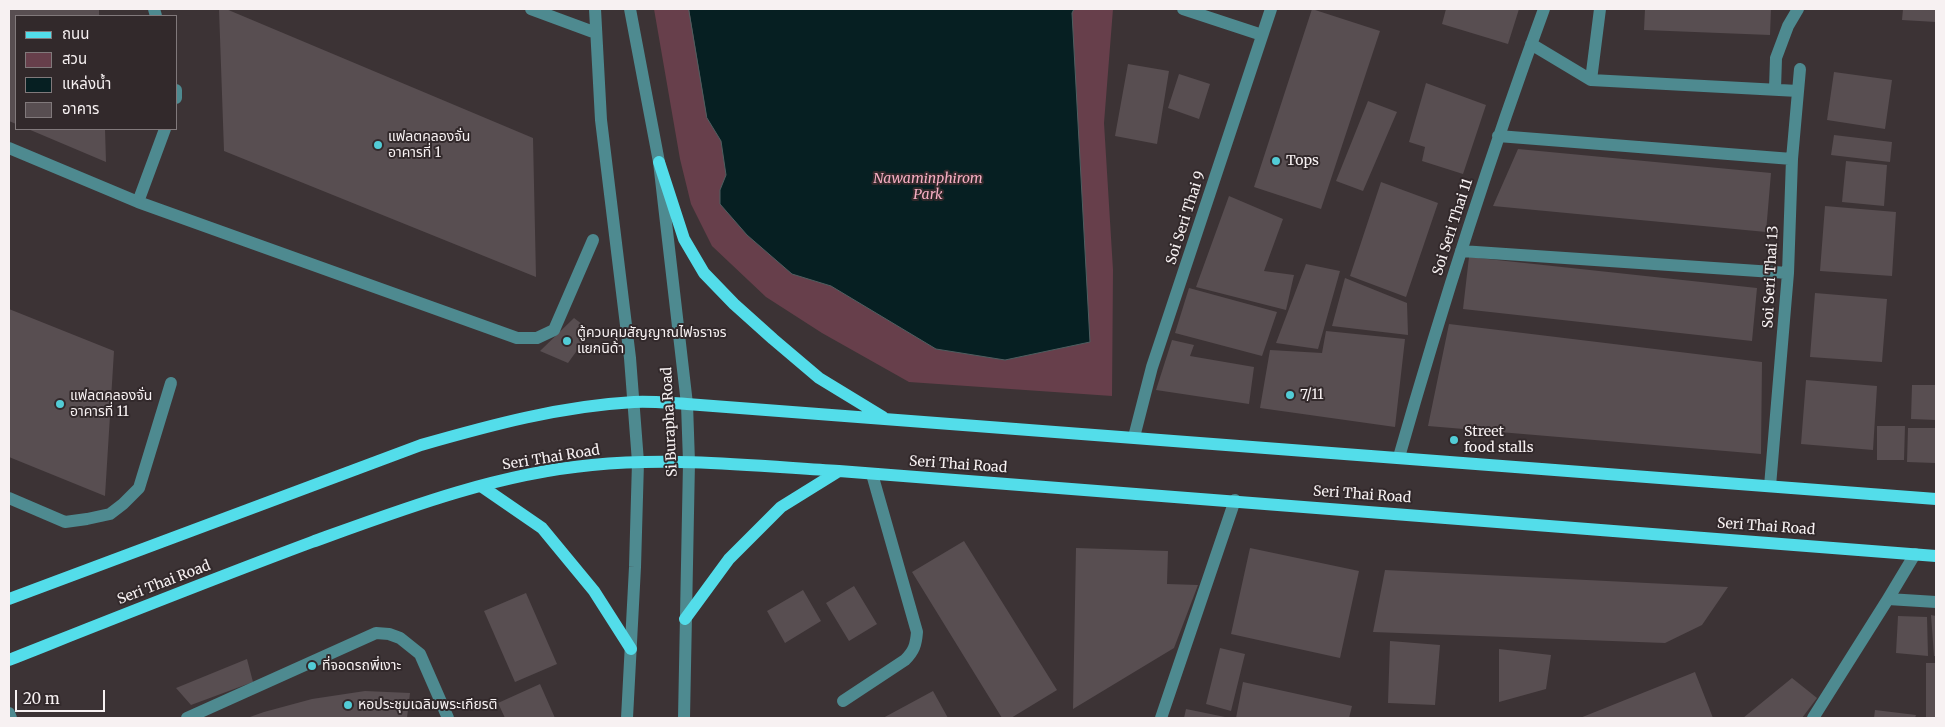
<!DOCTYPE html>
<meta charset="utf-8">
<style>
body{margin:0}
#map{position:relative;width:1945px;height:727px;overflow:hidden;background:#3c3335;font-family:Merriweather,"Noto Sans Thai",serif}
canvas{display:block}
.frame{position:absolute;inset:0;border:10px solid #f7f1f2;pointer-events:none}
.legend{position:absolute;left:15px;top:15px;width:162px;height:115px;box-sizing:border-box;background:#32292b;border:1px solid #81797b;margin:0;padding:6px 9px;list-style:none;font-size:15px;color:#f7f1f2}
.legend li{display:flex;align-items:center;gap:10px;height:25px}
.legend b{width:25px;border:1px solid #81797b}
.scale{position:absolute;left:15px;top:690px;width:90px;height:22px;box-sizing:border-box;border:2px solid #f7f1f2;border-top:0;padding-left:6px;font-size:15px;line-height:18px;white-space:nowrap;color:#f7f1f2;-webkit-text-stroke:4px #32292b;paint-order:stroke}
</style>
<div id="map">
<canvas width="1945" height="727"></canvas>
<div class="frame"></div>
<ul class="legend">
<li><b style="height:6px;background:#53ddea"></b>ถนน</li>
<li><b style="height:14px;background:#673f4b"></b>สวน</li>
<li><b style="height:14px;background:#061f22"></b>แหล่งน้ำ</li>
<li><b style="height:14px;background:#584e51"></b>อาคาร</li>
</ul>
<div class="scale">20 m</div>
</div>
<script>
const ctx = document.querySelector('canvas').getContext('2d');
ctx.lineJoin = 'round';
function fillPath(path, color) { ctx.fillStyle = color; ctx.fill(path, 'evenodd'); }
function stroke(path, color, width, dash) { ctx.strokeStyle = color; ctx.lineWidth = width; ctx.lineCap = dash ? 'butt' : 'round'; ctx.setLineDash(dash || []); ctx.stroke(path); }
function label(font, color, halo, rows, align = 'center') {
  ctx.font = font + ' Merriweather,"Noto Sans Thai",serif'; ctx.lineWidth = 4; ctx.setLineDash([]); ctx.textBaseline = 'middle'; ctx.strokeStyle = halo; ctx.fillStyle = color; for (const [text, x, y, turn = 0] of rows) {
    ctx.save(); ctx.translate(x, y); ctx.rotate((+turn || 0) * Math.PI / 180); ctx.textAlign = isNaN(turn) ? turn : align; if (halo) ctx.strokeText(text, 0, 0); ctx.fillText(text, 0, 0); ctx.restore();
  }
}
fillPath(new Path2D(`
 M654,9H1113L1104,123L1113,270L1112,396L909,382L822,333L766,297L712,246L691,204L680,159Z`), '#673f4b');
const water = new Path2D(`
 M689,9H1074L1072,13L1090,342L1005,360L936,349L831,286L792,274L747,235L720,204V190L726,175L721,141L707,118Z`);
fillPath(water, '#061f22');
stroke(water, '#4e5e60', 1);
fillPath(new Path2D(`
 M9,9H99V16H16V124L9,121Z
 M219,9H226L533,138L536,277L224,151Z
 M1312,9L1380,31L1321,209L1254,187Z
 M1446,9H1519L1508,44L1442,24Z
 M1645,9H1771L1770,35L1644,30Z
 M1903,9H1936V22L1902,20Z
 M1128,64L1169,71L1157,144L1115,136Z
 M1834,72L1892,80L1885,129L1827,120Z
 M1179,74L1210,84L1199,119L1168,108Z
 M1426,83L1486,105L1463,174L1422,161L1425,147L1409,142Z
 M1368,101L1397,112L1363,191L1336,181Z
 M28,129H105L106,162Z
 M1834,135L1892,142L1890,162L1831,155Z
 M1518,149L1771,173L1766,232L1493,206Z
 M1846,161L1887,165L1884,206L1842,202Z
 M1381,182L1438,203L1406,297L1350,276Z
 M1229,196L1283,219L1264,271L1294,275L1286,310L1196,287Z
 M1825,206L1896,212L1892,276L1820,271Z
 M1469,257L1757,288L1752,341L1463,309Z
 M1306,264L1340,271L1318,349L1276,343Z
 M1345,278L1407,303L1408,335L1332,326Z
 M1189,288L1277,312L1262,356L1175,333Z
 M1815,293L1887,299L1882,362L1810,357Z
 M9,309L114,351L105,496L9,457Z
 M574,318L591,331L568,363L540,351Z
 M1449,324L1762,362L1761,454L1428,426Z
 M1326,331L1405,339L1395,427L1260,408L1270,350L1322,353Z
 M1172,340L1194,345L1190,356L1254,367L1249,404L1156,390Z
 M1806,380L1877,386L1873,450L1801,444Z
 M1912,385H1936V420L1911,419Z
 M1877,426H1905L1904,460H1877Z
 M1908,428H1936L1935,463L1907,462Z
 M964,541L1057,690L1011,718H1002L912,572Z
 M1076,548L1168,551L1167,584L1198,585L1174,648L1073,709Z
 M1250,548L1359,571L1340,658L1231,634Z
 M1385,570L1728,587L1702,625L1665,643L1373,632Z
 M854,586L877,624L849,641L826,603Z
 M803,590L821,621L785,643L767,611Z
 M526,593L557,664L515,682L484,611Z
 M1931,615L1936,616V656H1934Z
 M1898,616L1927,617L1928,656L1896,653Z
 M1390,641L1440,645L1435,705L1388,703Z
 M1220,648L1245,654L1231,711L1206,704Z
 M1499,649L1551,655L1546,689L1499,702Z
 M247,659L253,682L191,705L176,688Z
 M1926,663H1936V718H1926Z
 M1695,672L1713,718H1580Z
 M1792,678L1817,698L1802,718H1743Z
 M1243,682L1352,706L1349,718H1236Z
 M540,684L555,718H505L498,703Z
 M365,691L410,693L407,718H247L264,712L312,699Z
 M933,691L948,718H883Z
 M1186,709L1225,717V718H1184Z
 M1875,710L1916,715L1915,718H1874Z`), '#584e51');
stroke(new Path2D(`
 M154,9L156,16
 M531,9L596,33
 M595,9L601,120L630,358L638,462L635,567L627,718
 M630,9L659,162L687,404L689,462L684,718
 M1183,9L1262,35
 M1531,44L1591,80L1798,91
 M1591,80L1600,9
 M1775,89L1776,58L1788,26L1798,9
 M176,90V98
 M1498,136L1792,159
 M9,148L138,202L517,338H537L554,330L593,240
 M138,202L165,129
 M1461,251L1788,273
 M1134,437L1152,367L1271,9
 M1399,457C1442,306 1490,156 1544,9
 M1770,486L1788,273L1792,159L1800,69
 M9,498L65,522L87,519L110,514L123,504L139,488L171,383
 M1888,599L1936,602
 M843,701L905,660C914,651 916,645 917,632L872,474
 M9,713L11,718
 M187,718L376,633L389,634L400,638L420,654L448,718
 M1161,718L1235,500
 M1813,718L1888,599L1915,554`), '#4e8a90', 12);
stroke(new Path2D(`
 M659,162L684,239L704,273L734,304L773,339L819,378L883,417
 M481,486L542,528L594,591L631,649
 M9,599L421,445C491,425 561,406 634,402C651,401 669,403 687,404L1936,499
 M685,619L729,559L781,507L839,471
 M9,660C110,620 210,580 312,542C403,509 495,474 592,465C674,457 757,466 839,471L1936,556`), '#53ddea', 12);
for (const [x, y, r, color] of [
 [378,145,5,"#52ccd6"],
 [1276,161,5,"#52ccd6"],
 [567,341,5,"#52ccd6"],
 [1290,395,5,"#52ccd6"],
 [60,404,5,"#52ccd6"],
 [1454,440,5,"#52ccd6"],
 [312,666,5,"#52ccd6"],
 [348,705,5,"#52ccd6"]
]) { const dot = new Path2D(); dot.arc(x, y, r, 0, 2 * Math.PI); ctx.fillStyle = color; ctx.fill(dot); stroke(dot, '#32292b', 2); }
label('14px', '#f7f1f2', '#32292b', [
 ["แฟลตคลองจั่น",388,137],
 ["อาคารที่ 1",388,153],
 ["Tops",1286,161],
 ["ตู้ควบคุมสัญญาณไฟจราจร",577,333],
 ["แยกนิด้า",577,349],
 ["7/11",1300,395],
 ["แฟลตคลองจั่น",70,396],
 ["อาคารที่ 11",70,412],
 ["Street",1464,432],
 ["food stalls",1464,448],
 ["ที่จอดรถพี่เงาะ",322,666],
 ["หอประชุมเฉลิมพระเกียรติ",358,705]
], 'left');
label('italic 14px', '#f6aec3', '#32292b', [
 ["Nawaminphirom",928,179],
 ["Park",928,195]
]);
label('14px', '#f7f1f2', '#32292b', [
 ["Soi Seri Thai 9",1186,218,-72],
 ["Soi Seri Thai 11",1453,227,-72],
 ["Soi Seri Thai 13",1771,277,-87],
 ["Si Burapha Road",670,422,-93],
 ["Seri Thai Road",551,458,-9],
 ["Seri Thai Road",958,465,4],
 ["Seri Thai Road",1362,495,4],
 ["Seri Thai Road",1766,527,4],
 ["Seri Thai Road",164,583,-21]
]);
</script>
